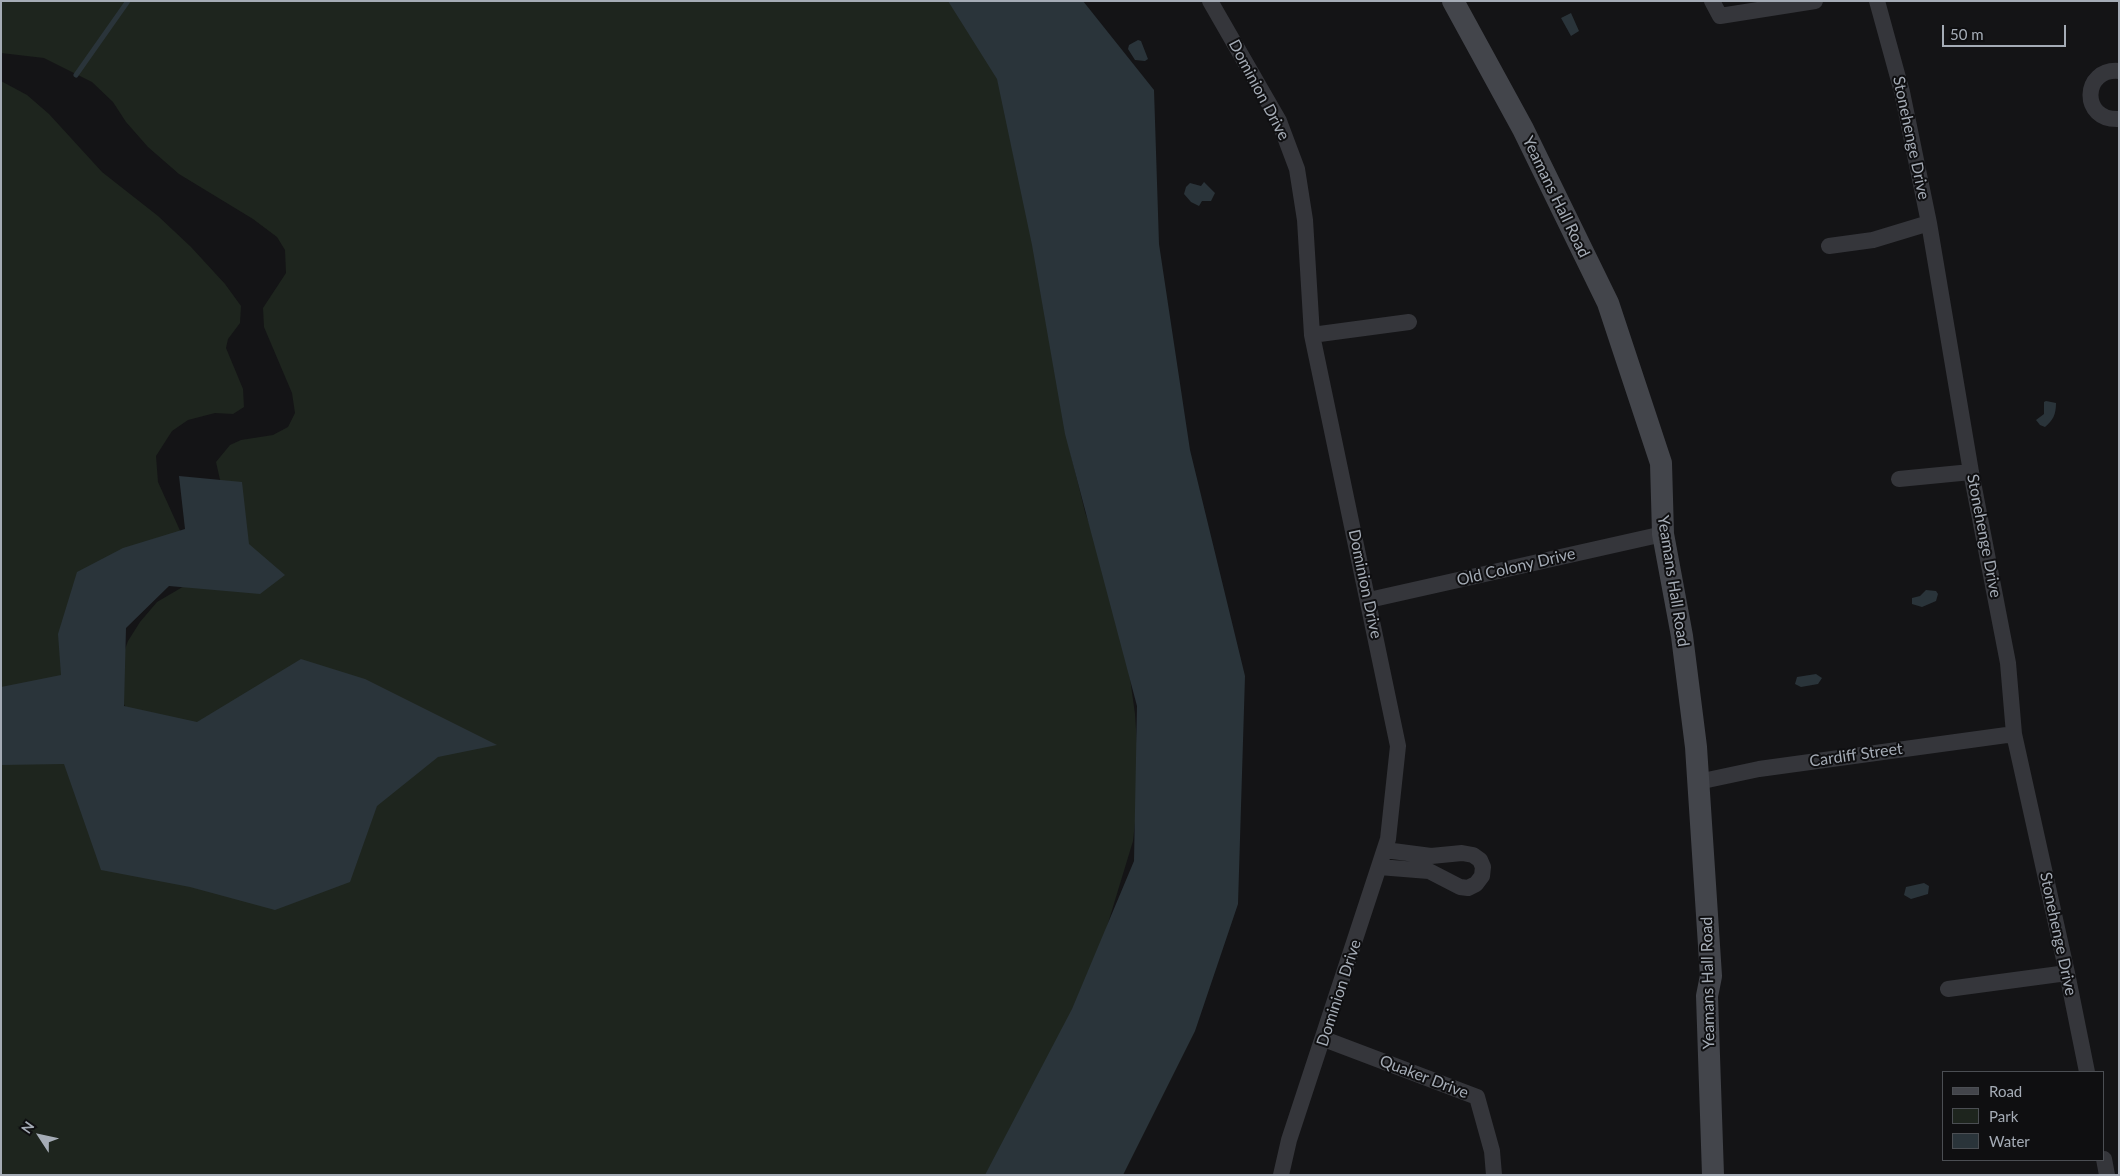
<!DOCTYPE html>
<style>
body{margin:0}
#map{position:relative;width:2120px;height:1176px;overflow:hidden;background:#141416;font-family:Lato,sans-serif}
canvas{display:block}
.frame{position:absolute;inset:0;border:2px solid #a5acb6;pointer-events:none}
.legend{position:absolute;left:1942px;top:1071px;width:162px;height:90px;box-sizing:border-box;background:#0f0f11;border:1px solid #4b4e53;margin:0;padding:6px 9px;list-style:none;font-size:15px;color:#a5acb6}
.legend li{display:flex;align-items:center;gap:10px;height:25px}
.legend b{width:25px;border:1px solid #4b4e53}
.north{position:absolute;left:15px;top:1111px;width:50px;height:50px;-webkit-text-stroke:4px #0f0f11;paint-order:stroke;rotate:305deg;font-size:14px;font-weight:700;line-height:20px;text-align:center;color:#a5acb6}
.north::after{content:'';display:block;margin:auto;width:18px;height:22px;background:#a5acb6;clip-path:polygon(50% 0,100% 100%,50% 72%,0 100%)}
.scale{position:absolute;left:1942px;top:25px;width:124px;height:22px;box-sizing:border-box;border:2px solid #a5acb6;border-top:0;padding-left:6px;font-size:15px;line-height:18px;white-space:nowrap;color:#a5acb6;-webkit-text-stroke:4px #0f0f11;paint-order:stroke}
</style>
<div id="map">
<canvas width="2120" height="1176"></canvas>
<div class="frame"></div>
<ul class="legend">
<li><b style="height:6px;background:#43454b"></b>Road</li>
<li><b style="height:14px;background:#1e251e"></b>Park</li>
<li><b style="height:14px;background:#2a343a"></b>Water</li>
</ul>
<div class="north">N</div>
<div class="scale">50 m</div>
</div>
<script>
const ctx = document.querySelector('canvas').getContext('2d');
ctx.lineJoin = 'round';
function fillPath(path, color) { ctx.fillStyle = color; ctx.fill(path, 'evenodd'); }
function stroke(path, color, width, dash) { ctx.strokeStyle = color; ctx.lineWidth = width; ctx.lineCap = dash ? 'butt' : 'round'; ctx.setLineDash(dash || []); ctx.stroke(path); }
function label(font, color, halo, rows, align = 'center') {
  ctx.font = font + ' Lato,sans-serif'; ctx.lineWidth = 4; ctx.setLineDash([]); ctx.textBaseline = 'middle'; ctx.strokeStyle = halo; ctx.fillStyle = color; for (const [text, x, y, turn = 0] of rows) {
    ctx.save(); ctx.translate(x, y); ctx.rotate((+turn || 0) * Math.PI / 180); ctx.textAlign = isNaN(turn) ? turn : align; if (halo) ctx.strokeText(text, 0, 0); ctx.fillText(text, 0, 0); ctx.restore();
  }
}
fillPath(new Path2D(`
 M1,1H966L1008,53L1065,430L1085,512L1099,550L1129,671L1135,714L1138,758V795L1133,841L1102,943L1003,1175H1V751L129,715L119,693L120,663L128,641L140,622L157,602L237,555L216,462L230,445L241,440L273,435L288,427L295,413L292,393L264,327L263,308L286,273L285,250L277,237L253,219L179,174L148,147L126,122L113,102L92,82L44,58L1,53Z
 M1,81L27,95L49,114L102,172L158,216L191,247L225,284L241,306L240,323L228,339L226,348L243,389L244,407L233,414L215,413L188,420L172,431L156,456L158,482L182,535L75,672L1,715Z`), '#1e251e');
fillPath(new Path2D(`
 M948,1H1083L1154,90L1159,244L1190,450L1245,676L1238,904L1195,1031L1123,1175H985L1072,1009L1134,861L1137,706L1065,434L1032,245L997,79Z
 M1571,13L1579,31L1571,36L1561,18Z
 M1138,40L1141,41L1148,59L1145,61L1135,60L1128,49L1129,45Z
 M1204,182L1215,193L1211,201H1202L1199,206L1191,202L1184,194L1186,187L1190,183L1201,186Z
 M2046,401L2056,403C2056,415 2053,420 2045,427L2040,425L2036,420L2044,414V402Z
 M179,476L242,482L249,544L285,575L260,594L169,586L126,628L124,706L197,722L301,659L365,679L497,745L438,757L377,806L350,882L275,910L190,887L101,870L64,764L1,765V687L61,675L58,634L77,572L123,548L185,529Z
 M1926,590L1936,591L1938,594L1936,601L1922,607L1912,604V598L1920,596Z
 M1816,674L1822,678L1818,684L1801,687L1795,684L1797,677Z
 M1924,883L1929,886L1928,894L1911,899L1904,895L1906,887Z`), '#2a343a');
stroke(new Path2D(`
 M76,75L128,1`), '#2a343a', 5);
stroke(new Path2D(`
 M1210,1L1279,121L1297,169L1305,220L1312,335L1398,746L1388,839L1289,1140L1281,1175
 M1712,1L1720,16L1815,1
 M1877,1L1902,92L1929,223L1971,472L2008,663L2014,734L2067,973L2087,1072
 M2119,71C2082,68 2080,121 2119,119
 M1829,246L1873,240L1929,223
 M1312,335L1409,322
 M1899,479L1971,472
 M1369,600L1663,534
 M1698,782L1759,769L2014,734
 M1379,867L1429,871L1460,887L1468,888L1476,884L1482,876L1483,867L1480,860L1473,855L1462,853L1431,856L1385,850
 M1948,989L2067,973
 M1324,1039L1477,1097L1492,1151L1494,1175
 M2104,1159L2107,1175`), '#35363b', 16);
stroke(new Path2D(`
 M1453,1L1523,129L1608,303L1661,463L1663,534L1682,636L1696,747L1711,976L1707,996L1713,1175`), '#43454b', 22);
label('16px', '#a5acb6', '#0f0f11', [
 ["Dominion Drive",1259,90,62],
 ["Stonehenge Drive",1911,138,78],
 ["Yeamans Hall Road",1556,197,64],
 ["Stonehenge Drive",1984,536,79],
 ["Old Colony Drive",1516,567,-13],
 ["Yeamans Hall Road",1673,581,81],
 ["Dominion Drive",1365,584,78],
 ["Cardiff Street",1856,755,-8],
 ["Stonehenge Drive",2058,934,78],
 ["Yeamans Hall Road",1708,983,-91],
 ["Dominion Drive",1339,993,-72],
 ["Quaker Drive",1424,1077,21]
]);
</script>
